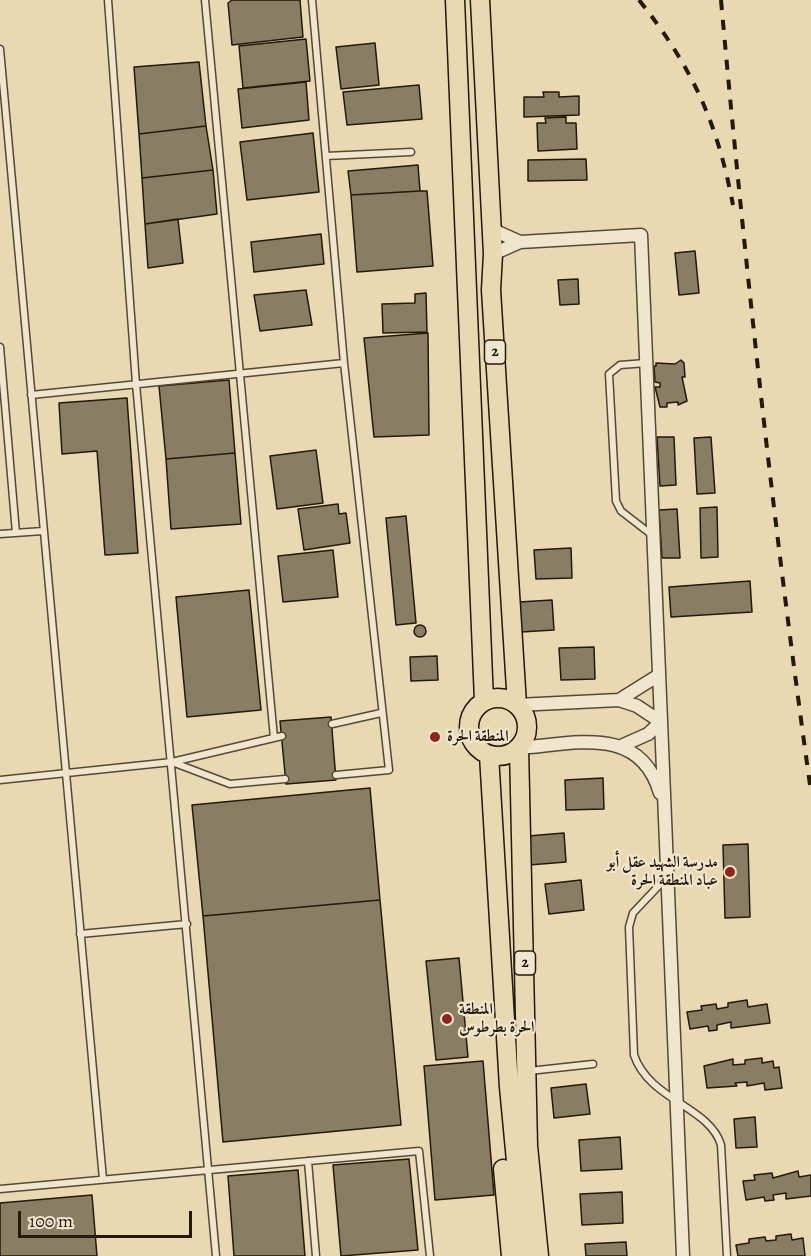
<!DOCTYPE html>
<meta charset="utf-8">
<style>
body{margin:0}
#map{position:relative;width:811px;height:1256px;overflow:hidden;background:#e8d9b2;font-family:Alegreya,serif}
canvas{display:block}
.scale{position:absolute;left:18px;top:1211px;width:174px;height:27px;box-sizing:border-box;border:3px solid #23190d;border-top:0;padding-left:8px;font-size:18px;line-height:21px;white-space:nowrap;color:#23190d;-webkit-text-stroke:4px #f0e6cd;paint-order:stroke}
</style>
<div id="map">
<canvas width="811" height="1256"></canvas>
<div class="scale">100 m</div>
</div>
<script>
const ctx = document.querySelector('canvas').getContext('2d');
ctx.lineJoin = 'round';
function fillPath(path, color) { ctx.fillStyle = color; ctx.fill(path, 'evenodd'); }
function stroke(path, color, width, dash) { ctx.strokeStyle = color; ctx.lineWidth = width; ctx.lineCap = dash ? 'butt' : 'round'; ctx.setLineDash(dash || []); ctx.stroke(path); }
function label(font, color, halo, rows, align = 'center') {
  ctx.font = font + ' Alegreya,Amiri,serif'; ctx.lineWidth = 4.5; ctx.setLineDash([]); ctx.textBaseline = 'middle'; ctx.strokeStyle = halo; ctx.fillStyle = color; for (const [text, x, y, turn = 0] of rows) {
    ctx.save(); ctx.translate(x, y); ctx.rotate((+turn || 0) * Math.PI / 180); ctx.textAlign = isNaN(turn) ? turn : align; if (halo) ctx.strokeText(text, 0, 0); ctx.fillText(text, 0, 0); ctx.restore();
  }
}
const building = new Path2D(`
 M300,0L303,37L232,45L228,3L232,0Z
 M306,39L310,81L243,88L239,46Z
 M375,43L379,85L341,89L336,47Z
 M199,62L206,126L139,134L134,67Z
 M306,82L309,120L242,128L238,89Z
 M419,85L422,119L347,125L343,92Z
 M543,92H559V97L579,96V115L524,117V97H544Z
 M566,117V123H576L577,149L538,151L537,123H546L545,118Z
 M206,126L213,170L142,178L139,134Z
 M313,133L319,192L247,200L240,142Z
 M586,159L587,180L528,181V160Z
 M418,165L420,191L351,195L348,171Z
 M213,170L217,214L145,224L142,178Z
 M420,191H427L433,266L357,272L351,195Z
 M178,219L183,263L148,268L145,224Z
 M321,234L324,264L254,272L251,242Z
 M695,251L699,293L679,295L675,253Z
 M578,279L579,304L560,305L558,280Z
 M306,290L312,325L260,331L254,295Z
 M426,293L427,332L383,333L382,304L415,303V294Z
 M428,333L429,435L374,437L364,338Z
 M681,360L684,363L685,377H682L687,401L678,405V402L667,403V407H660L655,387H660V383L655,382L654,366H656V363L675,364Z
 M229,380L235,453L166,459L159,386Z
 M127,398L138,553L105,555L97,451L62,454L59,403Z
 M657,437H674L676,485L660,486Z
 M711,437L715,493L697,494L694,438Z
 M316,450L323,503L277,509L270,456Z
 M235,453L241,524L171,529L166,459Z
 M338,504L339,514L346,513L350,543L304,550L298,509Z
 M717,507L718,557L701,558L700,508Z
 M677,509L680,558H662L659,510Z
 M406,516L416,623L396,625L386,518Z
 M571,548L572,578L536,579L534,550Z
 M333,550L338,597L283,602L278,556Z
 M750,581L752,612L671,617L669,587Z
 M249,590L261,710L187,717L176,597Z
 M552,600L554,630L521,632L519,602Z
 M414 631a6 6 0 1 1 12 0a6 6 0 1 1-12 0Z
 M594,647L595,679L561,680L559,648Z
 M437,656L438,680L411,681L410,657Z
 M331,717L336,780L286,784L280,721Z
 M603,778L604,809L566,810L565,780Z
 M370,788L380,900L203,916L192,805Z
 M564,833L566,862L529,865L528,836Z
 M748,844L750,917L725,918L723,845Z
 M581,880L584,910L549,914L545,884Z
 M380,900L401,1125L223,1142L203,916Z
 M459,958L468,1057L436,1060L426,961Z
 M747,1000L748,1007L767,1004L770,1023L731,1028V1022L717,1025V1030L709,1031L708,1026L690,1029L687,1012L702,1010L701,1006L716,1004L717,1009L728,1007V1003Z
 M762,1058V1063L773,1061L774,1068L779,1067L782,1088L765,1090L764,1083L747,1086V1082L735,1083L737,1086L707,1088L704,1066L733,1059V1065L745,1064V1060Z
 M483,1061L494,1195L435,1200L424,1066Z
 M586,1084L590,1114L554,1118L551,1088Z
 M755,1117L757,1147L736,1148L734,1119Z
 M620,1137L622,1169L581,1171L579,1140Z
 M409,1159L418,1250L341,1256L333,1165Z
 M298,1170L305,1256H234L228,1176Z
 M798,1171L799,1177L811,1175V1196L786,1199V1193L773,1195L774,1200L765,1201L764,1197L746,1200L743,1181L755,1180L754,1175L772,1173L773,1178Z
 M622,1192L623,1223L582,1225L580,1194Z
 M92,1195L97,1256H0V1203Z
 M791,1234L792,1240L803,1238L805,1256H738L736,1245L749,1243V1239L765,1237L766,1241L776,1240V1236Z
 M626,1242L627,1256H586L585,1244Z`);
fillPath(building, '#897d63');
stroke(building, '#23190d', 1.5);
const lane = new Path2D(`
 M108,0L136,384L216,1256
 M205,0L274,738
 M312,0L344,363L389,770L336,775
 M0,49L103,1179
 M326,156L411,152
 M0,347L16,533
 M646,363L620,365L609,374L616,501L621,511L652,535
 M31,395L344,363
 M0,534L43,531
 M332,724L381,713
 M282,736L172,762L230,784L285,779
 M0,780L172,762
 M667,877L633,913L629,927L634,1055C649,1100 710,1107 721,1145L727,1256
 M80,934L187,924
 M529,1071L593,1064
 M308,1161L316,1256
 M0,1189L419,1151L430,1256`);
const street = new Path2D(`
 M491,229L520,242
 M493,254L520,242L641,235L683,1256
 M619,700L659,675
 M517,705L619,700L637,706L661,722L648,734L621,746
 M519,748C574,744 640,724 660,793`);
const primary = new Path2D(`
 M455,0L484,701
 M480,0L493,254L491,290L517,705
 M469 727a29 29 0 1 1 58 0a29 29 0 1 1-58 0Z
 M519,748L528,1146L539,1256
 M489,755L509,1087L525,1256
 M503,1169L511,1256`);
stroke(lane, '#544936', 9);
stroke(street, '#544936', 15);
stroke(primary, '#23190d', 21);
stroke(lane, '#f0e6cd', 6);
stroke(street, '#f0e6cd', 12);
stroke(primary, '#e8d9b2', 18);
stroke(new Path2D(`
 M639,0C692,67 717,121 733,205
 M721,0C745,265 774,529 811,792`), '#23190d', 4, [10, 10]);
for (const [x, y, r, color] of [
 [435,737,6,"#8f2418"],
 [730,872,6,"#8f2418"],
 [447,1019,6,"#8f2418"]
]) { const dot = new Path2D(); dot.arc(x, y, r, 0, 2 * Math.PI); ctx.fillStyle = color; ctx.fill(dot); stroke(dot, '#f0e6cd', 2); }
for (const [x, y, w] of [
 [495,352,21],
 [525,963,21]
]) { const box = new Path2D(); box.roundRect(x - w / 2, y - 12, w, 24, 4.5); ctx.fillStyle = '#f0e6cd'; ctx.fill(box); stroke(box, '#23190d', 1.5); }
label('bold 15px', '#23190d', null, [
 ["2",495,352],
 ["2",525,963]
]);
label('bold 16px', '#23190d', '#f0e6cd', [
 ["المنطقة الحرة",447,737],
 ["مدرسة الشهيد عقل أبو",718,863,"right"],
 ["عباد المنطقة الحرة",718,881,"right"],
 ["المنطقة",459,1010],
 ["الحرة بطرطوس",459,1028]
], 'left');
</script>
